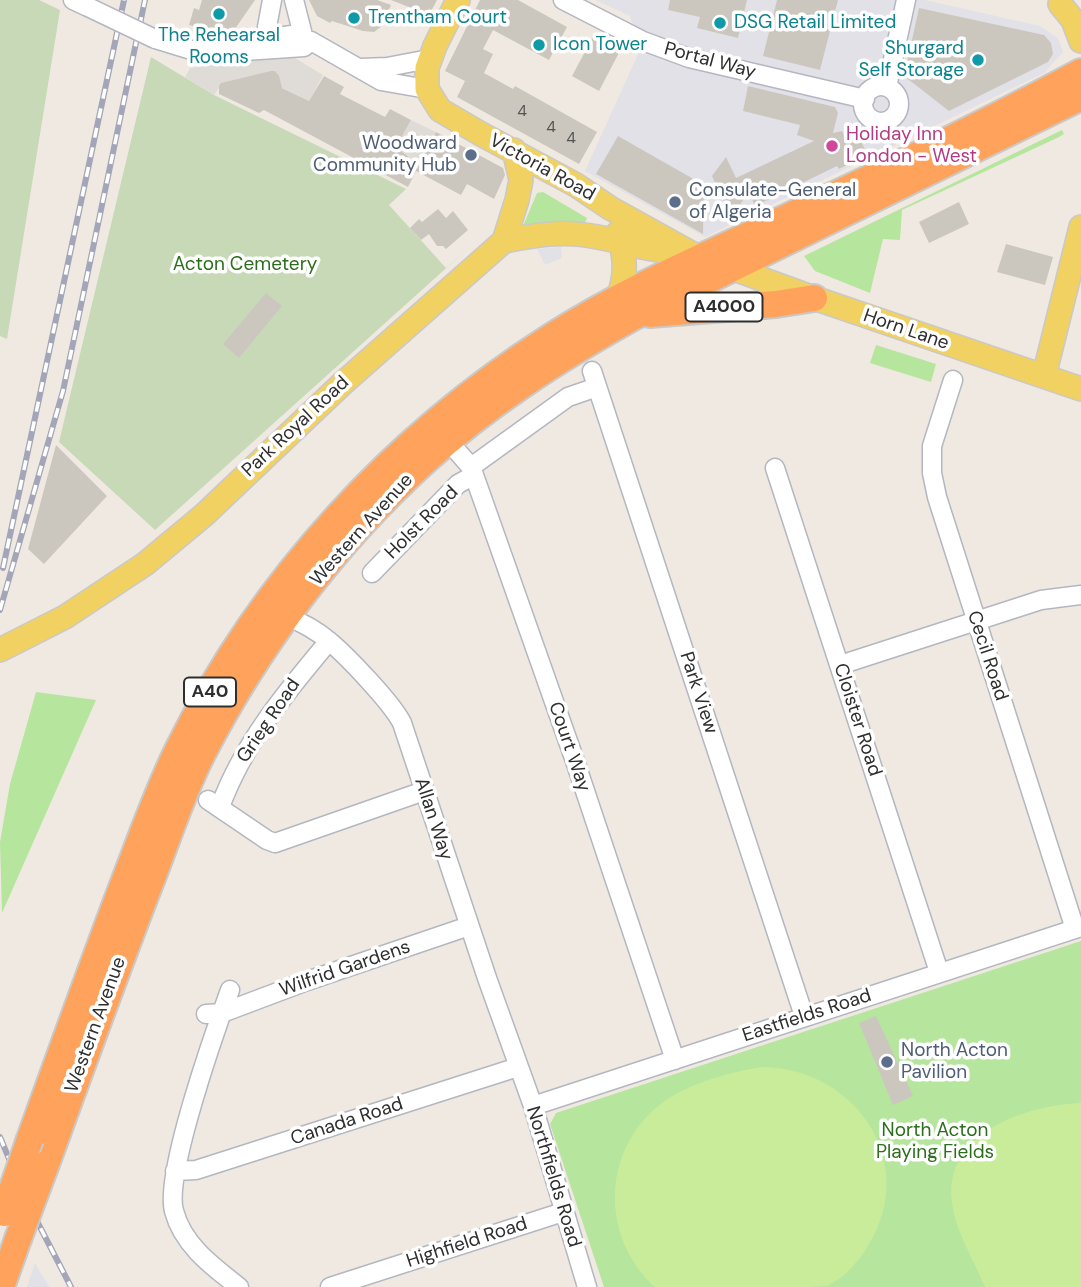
<!DOCTYPE html>
<style>
body{margin:0}
canvas{display:block;background:#efe9e1}
</style>
<canvas width="1081" height="1287"></canvas>
<script>
const ctx = document.querySelector('canvas').getContext('2d');
ctx.lineJoin = 'round';
function fillPath(path, color) { ctx.fillStyle = color; ctx.fill(path, 'evenodd'); }
function stroke(path, color, width, dash) { ctx.strokeStyle = color; ctx.lineWidth = width; ctx.lineCap = dash ? 'butt' : 'round'; ctx.setLineDash(dash || []); ctx.stroke(path); }
function label(font, color, halo, rows, align = 'center') {
  ctx.font = font + ' "DM Sans",sans-serif'; ctx.lineWidth = 7; ctx.setLineDash([]); ctx.textBaseline = 'middle'; ctx.strokeStyle = halo; ctx.fillStyle = color; for (const [text, x, y, turn = 0] of rows) {
    ctx.save(); ctx.translate(x, y); ctx.rotate((+turn || 0) * Math.PI / 180); ctx.textAlign = isNaN(turn) ? turn : align; if (halo) ctx.strokeText(text, 0, 0); ctx.fillText(text, 0, 0); ctx.restore();
  }
}
fillPath(new Path2D(`
 M595,0H925L1040,26L1058,38L1063,52L1044,73L705,237L585,171L640,50L630,16Z
 M561,247L562,258L545,265L537,249Z
 M35,1263L49,1287H27Z`), '#e3e1e8');
fillPath(new Path2D(`
 M1062,130L1064,134L1059,137L902,210L900,240L883,239L870,293L815,271L804,256Z
 M543,192L587,218L583,228L527,231L523,226L537,193Z
 M876,345L936,364L931,382L870,363Z
 M36,692L96,700L2,913L0,842L10,784Z
 M1081,941V1287H604L550,1124L556,1113Z`), '#b6e59e');
fillPath(new Path2D(`
 M0,0H39L60,10L7,339L0,336Z
 M151,57L214,95L406,189L389,205L446,268L483,235L155,530L59,442Z`), '#c8d9b8');
fillPath(new Path2D(`
 M763,1067C859,1069 922,1167 865,1251C856,1264 841,1281 826,1286C814,1287 796,1287 783,1287C741,1287 698,1287 655,1287C600,1237 601,1149 662,1103C687,1084 732,1071 763,1067Z
 M1081,1103V1287H985C974,1260 955,1231 952,1202C943,1133 1026,1105 1081,1103Z`), '#c9ec9a');
fillPath(new Path2D(`
 M290,55L323,75L309,101L277,85L280,81L275,71L222,83L214,95L185,77L190,68Z
 M411,120L436,132L420,164L396,147Z`), '#dfdcd8');
fillPath(new Path2D(`
 M202,0H255L230,36L189,25L194,8L199,10Z
 M309,0H377L391,5L382,26L374,32L363,31L332,21L330,23L317,16Z
 M391,0H437L429,15Z
 M480,0H518L567,27L549,60L493,30L483,49L493,54L484,73L513,89L515,86L597,132L579,164L457,97L465,81L445,71Z
 M670,0H747L738,38L697,28L700,17L668,10Z
 M777,0H838L820,70L763,56Z
 M919,8L1044,35L1051,43L1053,54L1048,62L949,111L904,76Z
 M595,33L622,47L599,91L572,76Z
 M271,71H275L279,76L282,88L309,101L324,76L344,87L340,94L385,117L390,109L411,120L396,147L413,160L411,163L417,169L436,132L503,168L505,175L494,199L467,184L461,195L416,171L408,187L264,110L259,113L219,94V86L221,83Z
 M748,86L835,107L838,113L833,133L842,131L845,137L861,141L866,152L858,160L839,169L837,166L755,206L749,192L731,217L712,176L726,157L736,178L814,141L797,135L800,125L743,111Z
 M618,136L704,185L703,234L596,174Z
 M959,202L969,224L929,243L919,222Z
 M438,209L446,218L453,211L468,230L446,249L443,246H437L429,234L421,240L410,228L419,219L422,222Z
 M1006,244L1053,257L1045,285L997,272Z
 M266,293L282,306L239,358L223,344Z
 M56,445L107,496L44,564L28,549Z
 M876,1016L913,1096L893,1105L859,1023Z`), '#cbc7bf');
const minor = new Path2D(`
 M73,0L88,7
 M294,0L304,39
 M563,0L643,41L689,58L865,99
 M155,39L191,50L215,53L304,47L311,41
 M270,48L267,27L272,0
 M239,52L268,38L292,35L311,41L381,81L427,89
 M361,68L387,67L429,59
 M863 104a18 18 0 1 1 36 0a18 18 0 1 1-36 0Z
 M887,87L906,0
 M592,371L804,1016
 M953,380L932,446V473L937,497L1075,929
 M449,442L471,467L474,475L575,761L675,1060
 M471,467L568,397L597,387
 M775,468L939,972
 M372,573L458,484L474,475
 M286,616C301,622 316,630 329,641C347,656 392,703 402,723L487,978L533,1106L587,1287
 M840,665L1041,600L1081,595
 M208,800L267,840L275,843L424,791
 M220,807C243,744 286,692 329,641
 M230,990C215,1031 164,1175 174,1211C183,1245 212,1266 239,1287
 M206,1014L222,1013L307,981L469,926
 M533,1106L1081,927
 M175,1171L196,1170L518,1067
 M330,1287L563,1212`);
const major = new Path2D(`
 M458,0L435,46L427,68V89L440,110L481,134L576,185L610,208L693,254L814,298L1081,389
 M1060,4L1073,20L1081,41
 M504,241C532,236 557,231 585,235C617,239 647,251 680,253
 M617,301C627,276 626,258 618,233
 M1044,376L1081,227
 M0,650L65,617L145,564L204,515L342,384L504,241L517,200L521,180L514,150`);
const highway = new Path2D(`
 M650,314L776,304L814,298
 M30,1139C62,1050 94,961 128,872C144,831 159,788 179,748C262,580 394,437 551,337C618,294 691,262 762,229C869,179 977,128 1081,72
 M46,1164C80,1070 114,976 150,883C167,840 181,795 202,754C258,645 334,544 424,462C487,404 560,358 635,316L1081,97
 M1,1287L18,1239`);
stroke(minor, '#b4b7c1', 21);
stroke(major, '#c9c9c9', 26);
stroke(highway, '#c9c9c9', 30);
stroke(minor, '#fff', 18);
stroke(major, '#f2d163', 23);
stroke(highway, '#ffa35c', 26);
const rail = new Path2D(`
 M3,568L124,0
 M0,610L63,391L145,0
 M0,1137L26,1200L71,1287`);
stroke(rail, '#a3a6b8', 6);
stroke(rail, '#fff', 3.5, [10]);
const minorBridge = new Path2D(`
 M88,7L155,39`);
const highwayBridge = new Path2D(`
 M4,1213L30,1139
 M18,1239L46,1164`);
stroke(minorBridge, '#b4b7c1', 21, []);
stroke(highwayBridge, '#c9c9c9', 30, []);
stroke(minorBridge, '#fff', 18);
stroke(highwayBridge, '#ffa35c', 26);
for (const [x, y, r, color] of [
 [219,14,7,"#0f9aa8"],
 [354,18,7,"#0f9aa8"],
 [720,23,7,"#0f9aa8"],
 [539,45,7,"#0f9aa8"],
 [978,60,7,"#0f9aa8"],
 [832,146,7,"#d1479c"],
 [471,155,7,"#5c6f8a"],
 [675,202,7,"#5c6f8a"],
 [887,1062,7,"#5c6f8a"]
]) { const dot = new Path2D(); dot.arc(x, y, r, 0, 2 * Math.PI); ctx.fillStyle = color; ctx.fill(dot); stroke(dot, '#fff', 2.5); }
label('16px', '#555452', null, [
 ["4",522,112],
 ["4",551,128],
 ["4",571,139]
]);
for (const [x, y, w] of [
 [724,307,77],
 [210,692,52]
]) { const box = new Path2D(); box.roundRect(x - w / 2, y - 14.5, w, 29, 5); ctx.fillStyle = '#fff'; ctx.fill(box); stroke(box, '#2e2e2e', 2); }
label('bold 18px', '#2e2e2e', null, [
 ["A4000",724,307],
 ["A40",210,692]
]);
label('19px', '#0d838f', '#fff', [
 ["Trentham Court",368,18],
 ["DSG Retail Limited",734,23],
 ["The Rehearsal",219,36,"center"],
 ["Rooms",219,58,"center"],
 ["Icon Tower",553,45],
 ["Shurgard",964,49,"right"],
 ["Self Storage",964,71,"right"]
], 'left');
label('19px', '#2e2e2e', '#fff', [
 ["Portal Way",710,61,15],
 ["Victoria Road",542,168,29],
 ["Horn Lane",906,330,19],
 ["Park Royal Road",296,427,-43],
 ["Holst Road",422,523,-45],
 ["Western Avenue",362,530,-48],
 ["Cecil Road",987,656,72],
 ["Park View",698,693,72],
 ["Cloister Road",857,720,72],
 ["Grieg Road",269,721,-56],
 ["Court Way",569,747,71],
 ["Allan Way",433,819,72],
 ["Wilfrid Gardens",345,969,-19],
 ["Eastfields Road",807,1016,-18],
 ["Western Avenue",96,1025,-70],
 ["Canada Road",347,1122,-18],
 ["Northfields Road",553,1177,73],
 ["Highfield Road",467,1243,-18]
]);
label('19px', '#b23c85', '#fff', [
 ["Holiday Inn",846,135],
 ["London - West",846,157]
], 'left');
label('19px', '#4e5e75', '#fff', [
 ["Woodward",457,144,"right"],
 ["Community Hub",457,166,"right"],
 ["Consulate-General",689,191],
 ["of Algeria",689,213],
 ["North Acton",901,1051],
 ["Pavilion",901,1073]
], 'left');
label('19px', '#2c6e1b', '#fff', [
 ["Acton Cemetery",245,265],
 ["North Acton",935,1131],
 ["Playing Fields",935,1153]
]);
</script>
